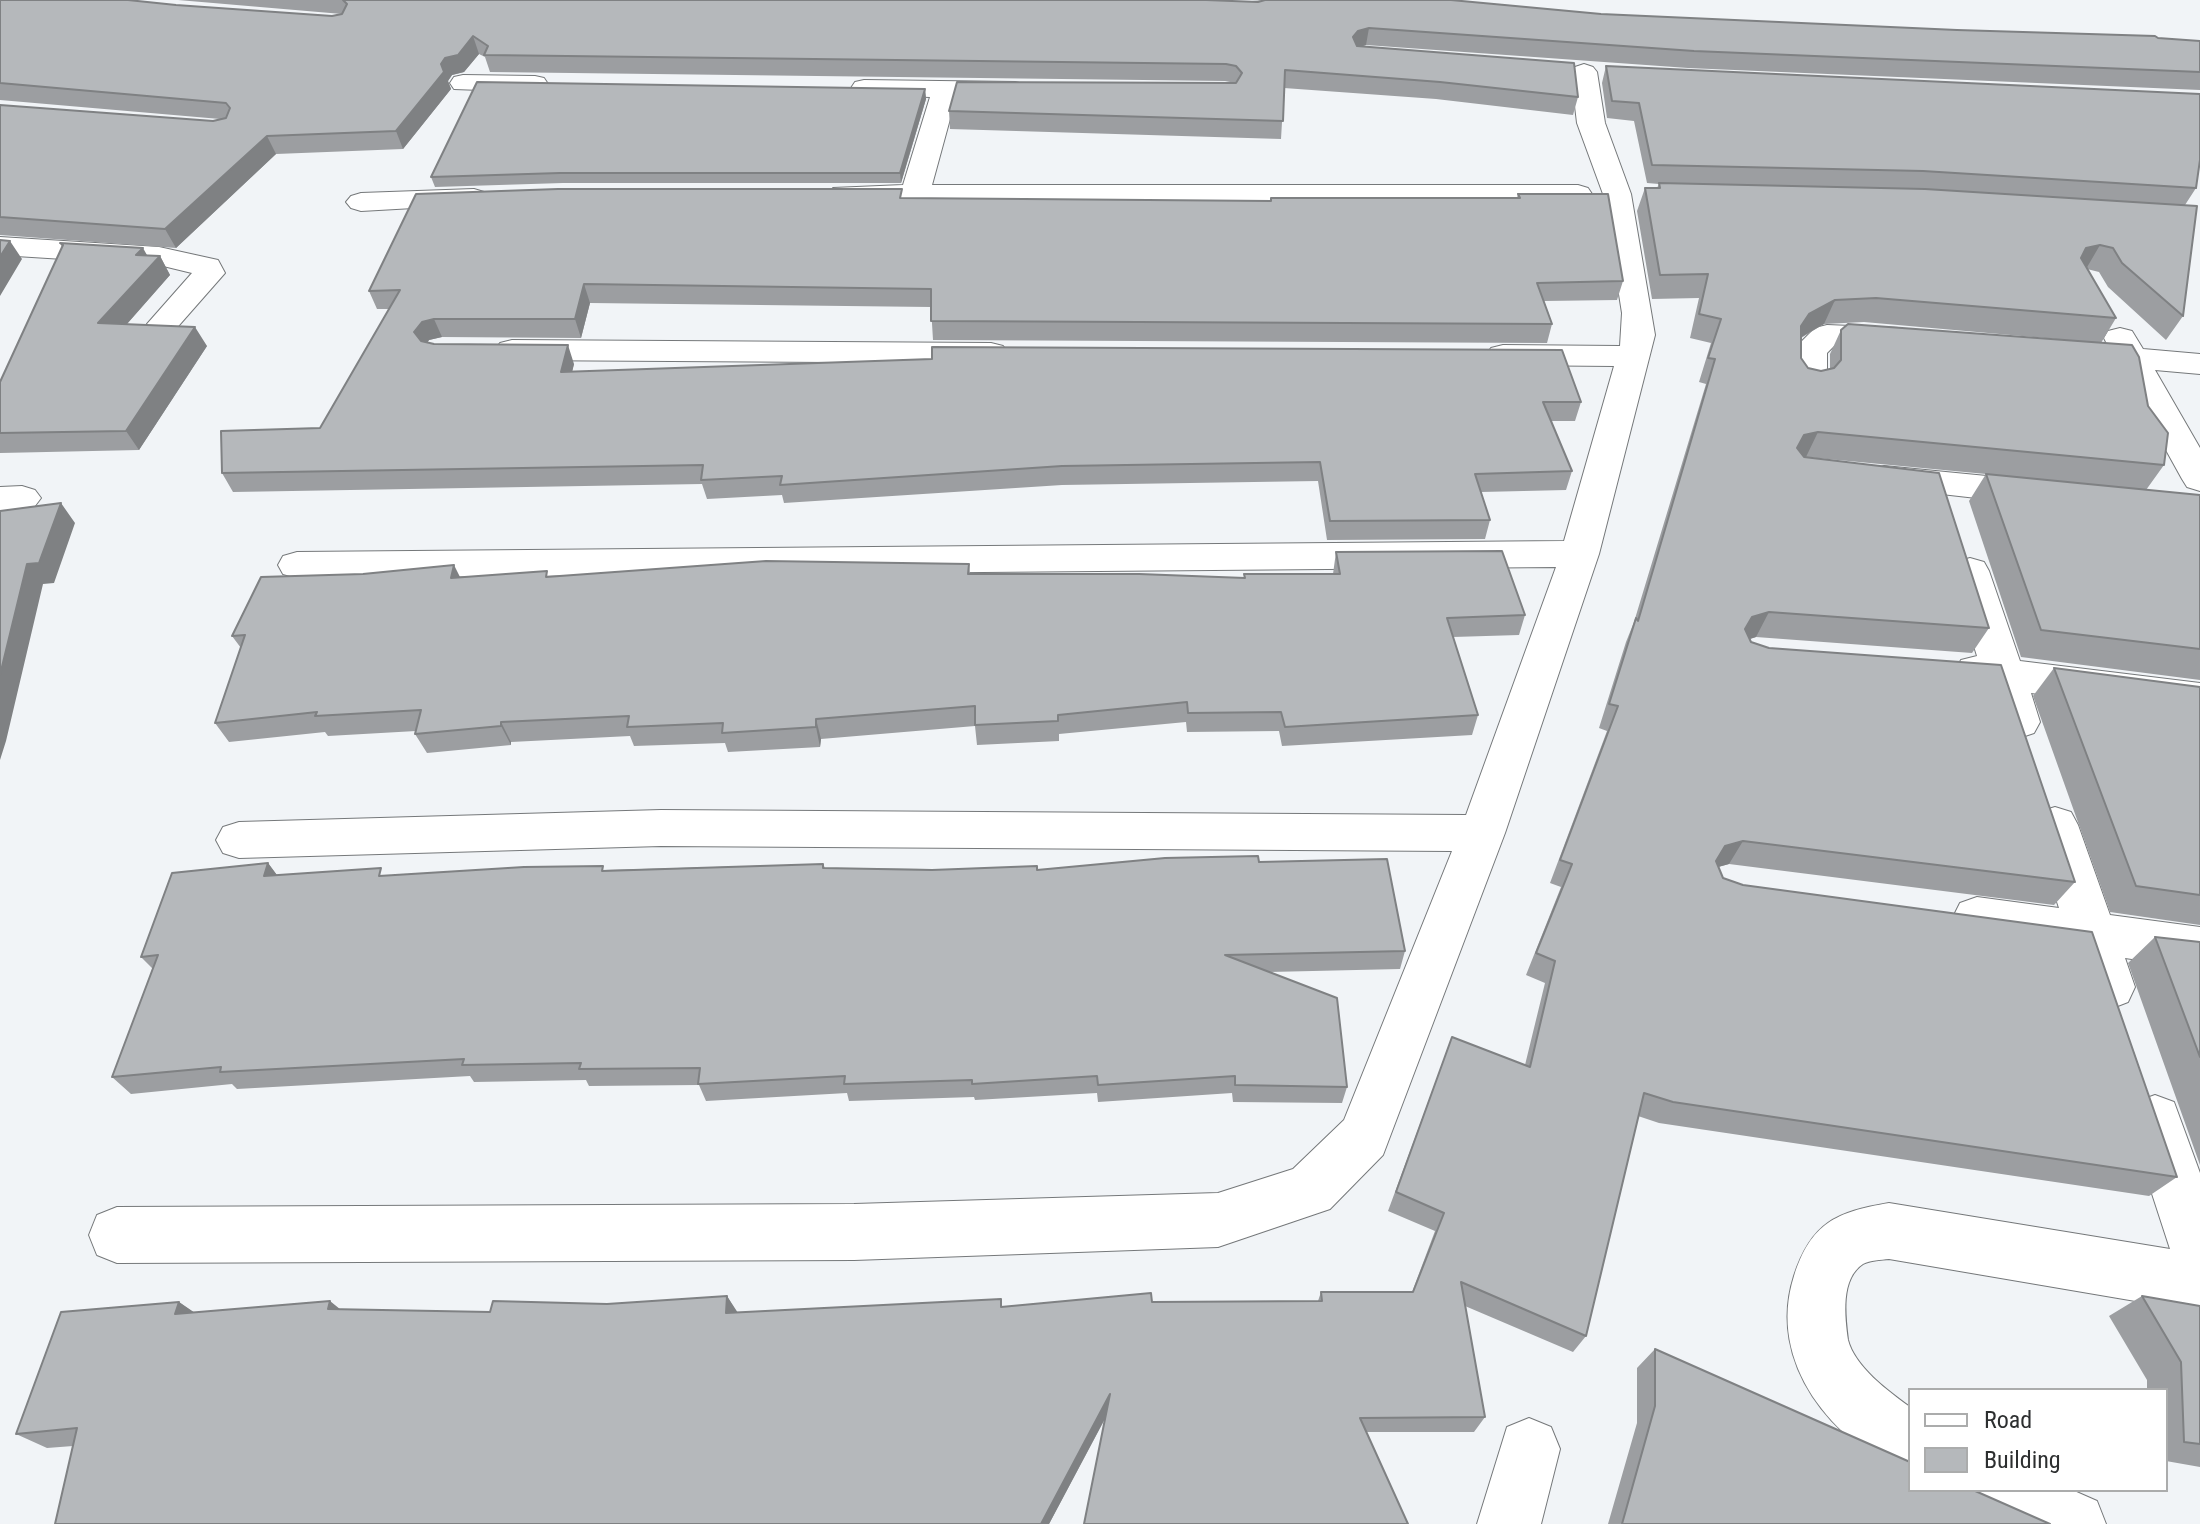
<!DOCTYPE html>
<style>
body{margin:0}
#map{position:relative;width:2200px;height:1524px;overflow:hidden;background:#f1f4f7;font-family:"Roboto Condensed",sans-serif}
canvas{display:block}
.legend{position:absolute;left:1908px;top:1388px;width:260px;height:104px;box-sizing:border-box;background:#fff;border:2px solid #abacac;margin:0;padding:10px 14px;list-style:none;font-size:24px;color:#2d2f30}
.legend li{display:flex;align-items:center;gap:16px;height:40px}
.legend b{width:40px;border:2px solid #abacac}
</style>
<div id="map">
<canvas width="2200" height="1524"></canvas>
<ul class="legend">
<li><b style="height:10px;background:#fff"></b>Road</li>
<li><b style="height:22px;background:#b5b8bb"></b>Building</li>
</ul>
</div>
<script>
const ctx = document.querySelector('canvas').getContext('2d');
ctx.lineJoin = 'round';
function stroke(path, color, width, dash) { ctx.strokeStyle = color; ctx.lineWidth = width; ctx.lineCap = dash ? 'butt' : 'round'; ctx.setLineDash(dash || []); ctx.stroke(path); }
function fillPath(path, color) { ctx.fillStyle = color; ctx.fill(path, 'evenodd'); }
const minor = new Path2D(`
 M1584,64L1593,67L1597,72L1605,123L1631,194L1655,335L1599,554L1505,833L1383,1155L1330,1209L1218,1247L854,1260L117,1263L97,1255L89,1235L97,1215L117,1207L854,1204L1218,1193L1293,1169L1344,1120L1452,851L661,846L239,858L223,853L216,840L223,827L239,822L661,810L1466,815L1556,567L297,578L283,574L278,565L283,556L297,552L1564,541L1614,366L1503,365L1491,362L1486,355L1491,348L1503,345L1620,346L1622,313L1603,194L1577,123L1571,72L1575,67Z
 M463,75L535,76L544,78L548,84L544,90L535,92L454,89L450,83L454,77Z
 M864,80L1015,82L1024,84L1028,90L1024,96L1015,98L956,97L932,185H1578L1588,188L1592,194L1588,200L1578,203H843L833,200L829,194L833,188L903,185L930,97L855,94L851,88L855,82Z
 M474,189L484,192L489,198L484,204L361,211L351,208L346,202L351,196L361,193Z
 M0,237L159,247L218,260L225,273L174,331L163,334L152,331L147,324L192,273L159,265L0,255Z
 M1827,325L1899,328L1911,331L1915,338L1911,345L1899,348L1835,345L1827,353V383L1822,390L1810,393L1798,390L1793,383V350L1815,328Z
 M2120,328L2132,331L2143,349L2200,354V374L2155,370L2200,448V491L2187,487L2182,479L2120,367L2067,361L2062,354L2067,347L2079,344L2108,346L2104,338L2108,331Z
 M512,340L991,343L1003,346L1008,353L1003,360L991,363L512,360L500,357L495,350L500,343Z
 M1884,466L2038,481L2051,485L2056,493L2051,501L2038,505L1871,486L1866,478L1871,470Z
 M22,486L35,490L41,498L35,506L0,511V487Z
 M1970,558L1984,562L1989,571L2020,661L2200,683V715L2031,693L2040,722L2034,733L2019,738L2004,733L1987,687L1961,682L1955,671L1961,660L1977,656L1951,571L1956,562Z
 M2055,807L2071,812L2078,825L2110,915L2200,927V969L2125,958L2135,987L2128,1002L2110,1009L2092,1002L2073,951L1977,937L1960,931L1953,917L1960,903L1977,897L2059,908L2032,825L2039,812Z
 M2155,1095L2174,1102L2200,1173V1312L1889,1259C1881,1260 1870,1260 1863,1264C1840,1279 1845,1317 1848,1340C1855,1367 1888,1391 1910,1407V1475C1833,1443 1766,1363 1794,1276C1811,1223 1836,1212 1889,1203L2170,1249L2128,1120L2136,1102Z
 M1529,1418L1551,1427L1560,1449L1541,1524H1477L1507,1427Z
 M1970,1490H2072L2097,1501L2106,1524H2004L1980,1512Z`);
stroke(minor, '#75787a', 2);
fillPath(minor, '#fff');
fillPath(new Path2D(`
 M0,0L176,5L332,16L342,14L178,0H1206L1258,2L1263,1L1252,0H1451L1601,14L2200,41V90L1688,68L1366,45L1363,46L1578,97L1573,115L1436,99L1284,88L1281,139L950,129L949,111L1235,83L1225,81L490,72L485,57L479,54L464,72L452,75L448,81L451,89L403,149L276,154L176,248L0,235V105L213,121L220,119L0,100Z
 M1606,66L2196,188L2185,205L2183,316L2166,340L2108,287L2099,272L2087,269L2116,318L2101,343L1864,322L1824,324L1801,338V358L1808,368L1821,371L1830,369V354L1841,330L2148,406L2164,465L2146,490L2200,495V680L2021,657L1969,501L1986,474L1806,457L1989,628L1972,653L1756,637L1750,639L1751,642L2075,882L2054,905L1729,864L1718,867L1723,878L2177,1177L2149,1196L1659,1123L1638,1116L1586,1336L1573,1352L1465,1306L1485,1417L1474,1432H1366L1106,1417L1049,1524H55L73,1446L47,1448L16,1434L179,1302L194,1313L341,1309L490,1312L727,1296L737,1313L1001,1299L1002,1307L1152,1302L1318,1301L1321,1292H1412L1435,1231L1388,1211L1452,1037L1525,1065L1545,983L1526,975L1561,887L1550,883L1607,731L1599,728L1626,642L1634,622L1706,384L1699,382L1711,343L1690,338L1699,298L1652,299L1637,211L1645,188H1657L1659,184L1647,183L1634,121L1607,118L1602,83Z
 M925,89L926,99L901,183H563L435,187L431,177Z
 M1518,194L1623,281L1617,300L1544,301L1552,324L1547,343L933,340L931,307L590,303L581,338L442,337L429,340L427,343L574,364L572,371L1581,402L1575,421H1551L1572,471L1566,490L1481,492L1490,520L1485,539L1327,540L1318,481L1062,485L784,503L782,495L707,499L702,484L233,492L222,473L320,428L389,309H377L369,291L903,198L1271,201L1517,198Z
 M60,243L147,255L160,256L170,275L127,324L207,346L139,450L0,453V382L62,247Z
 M1336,552L1525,615L1519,635L1453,637L1478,715L1472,735L1282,746L1279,731L1187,732L1186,722L1059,734V741L977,745L975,726L821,739L820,747L728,752L725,743L634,746L630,736L511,742V745L427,753L415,734L416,731L328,736L325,732L229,742L215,723L241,648L232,636L460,577L549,576L969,564L970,574L1244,578V574H1333Z
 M2054,668L2200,687V925L2110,912L2033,696Z
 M1259,862L1405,951L1400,969L1269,972L1347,1087L1342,1103L1233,1102L1232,1093L1098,1102L1097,1093L975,1100L974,1097L849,1101L847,1093L706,1101L699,1085L589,1086L586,1080L474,1082L470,1076L237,1089L232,1084L131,1094L112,1077L153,969L141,957L268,863L277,875L386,876L823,864L825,868L1037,870Z
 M2155,937L2200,943V1165L2128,963Z
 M2142,1296L2200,1306V1467L2166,1461V1390H2147V1380L2109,1316Z
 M1655,1349L2050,1524H1608L1637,1423V1368Z`), '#9c9ea1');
fillPath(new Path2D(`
 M1369,28L1366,45L1356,48L1353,37L1358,31Z
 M473,36L479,54L464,72L452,75L448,81L451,89L403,149L396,131L445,58Z
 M925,89L926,99L901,183L900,173Z
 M267,136L276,154L176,248L165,229Z
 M10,241L22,259L0,296V257Z
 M2100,245L2086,269L2072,272L2086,248Z
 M143,248L152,264L160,256L170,275L111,342L98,323L136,255Z
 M584,284L590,303L581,338L575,319Z
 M1835,300L1824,324L1798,339L1801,326L1809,314Z
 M434,319L442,337L429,340L422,350L414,332L422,322Z
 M195,327L207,346L139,450L126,431Z
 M568,345L574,364L568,390L561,372Z
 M1818,432L1806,457L1785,473L1804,435Z
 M61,503L75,523L54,583L43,584L6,741L0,760V675L27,564Z
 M454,565L464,585L451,578Z
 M1769,612L1756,637L1740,642L1745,629L1752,617Z
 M816,719L821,739L820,747L816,727Z
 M501,722L511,742V745L501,726Z
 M1743,841L1729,864L1711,869L1725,846Z
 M268,863L282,882L264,876Z
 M727,1296L738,1313H726Z
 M330,1301L351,1318L328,1309Z
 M179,1302L204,1319L175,1314Z
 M1110,1394V1409L1049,1524H1041Z`), '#7f8183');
const building = new Path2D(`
 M0,0H128L176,5L332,16L342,14L347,4L343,0H1206L1258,2L1265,0H1451L1601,14L1957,30L2155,36L2158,38L2200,41V72L1694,51L1369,28L1358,31L1353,37L1357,46L1574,63L1578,97L1440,82L1285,70L1283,121L949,111L957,82L1236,83L1242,73L1236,66L1226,64L484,55L488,46L473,36L458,55L445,58L441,64L444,72L396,131L267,136L165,229L0,217V105L213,121L226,118L230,108L226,103L0,83Z
 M1606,66L2200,94V160L2196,188L1923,171L1652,165L1639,103L1612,101Z
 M477,82L925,89L900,173H560L431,177Z
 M1659,183L1925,189L2197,206L2183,316L2122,263L2113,248L2100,245L2086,248L2081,258L2116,318L1876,298L1835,300L1809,314L1801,326V358L1808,368L1821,371L1834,368L1841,360V330L1848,324L2132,345L2139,357L2148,406L2168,433L2164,465L1818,432L1804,435L1797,448L1804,457L1939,473L1989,628L1769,612L1752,617L1745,629L1751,642L1769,648L2001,665L2075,882L1743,841L1725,846L1716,861L1723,878L1743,885L2092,932L2177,1177L1673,1102L1644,1093L1586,1336L1461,1282L1485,1417L1360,1418L1408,1524H1084L1110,1394L1041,1524H55L77,1428L16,1434L61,1312L179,1302L175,1314L330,1301L328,1309L490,1312L493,1301L607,1304L727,1296L726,1313L1001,1299V1307L1151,1293L1152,1302L1322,1301L1321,1292H1413L1444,1213L1396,1192L1452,1037L1530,1067L1555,961L1536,953L1572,864L1560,860L1618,706L1609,704L1636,618L1638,621L1715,359L1708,358L1721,319L1699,314L1708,274L1660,275L1645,188H1660Z
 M558,189H902L900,198L1271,201V198H1520L1518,194H1608L1623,281L1537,283L1552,324L931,321V289L584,284L575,319H434L422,322L414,332L421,341L434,344L568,345L561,372L932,359V347L1562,350L1581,402H1543L1572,471L1475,474L1490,520L1330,521L1320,462L1062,466L780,485L782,476L701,480L703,465L222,473L221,431L320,428L400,290L369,291L416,194Z
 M0,240L10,241L0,257Z
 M60,243L143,248L136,255L160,256L98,323L195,327L126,431L0,433V382L63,245Z
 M1986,474L2200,495V649L2041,630Z
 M61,503L39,563L27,564L0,675V511Z
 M1502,551L1525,615L1447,618L1478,715L1285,727L1281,712L1188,713L1187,702L1058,715V721L975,725V706L816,719V727L722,733L723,723L627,727L629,716L501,722V726L415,734L421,710L315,716L317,712L215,723L245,635L232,636L261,577L363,574L454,565L451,578L547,571L546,577L766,561L969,564L968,574H1139L1245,578L1244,574H1340L1336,552Z
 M2054,668L2200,687V895L2136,886Z
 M1258,856L1259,862L1387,859L1405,951L1225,955L1337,998L1347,1087L1235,1085V1076L1098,1085L1097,1076L972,1084V1080L844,1084L845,1076L698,1084L700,1068L579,1069L581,1063L462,1065L464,1059L220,1072L221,1067L112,1077L158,955L141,957L172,873L268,863L264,876L381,868L379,876L524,867L603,866L602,871L823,864V868L932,870L1037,866V870L1165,858Z
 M2155,937L2200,942V1057Z
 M2142,1296L2200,1306V1444L2184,1442L2181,1362Z
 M1655,1349L1910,1462V1490H1973L2050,1524H1622L1655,1406Z`);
fillPath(building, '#b5b8bb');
stroke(building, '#7f8183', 2);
</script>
